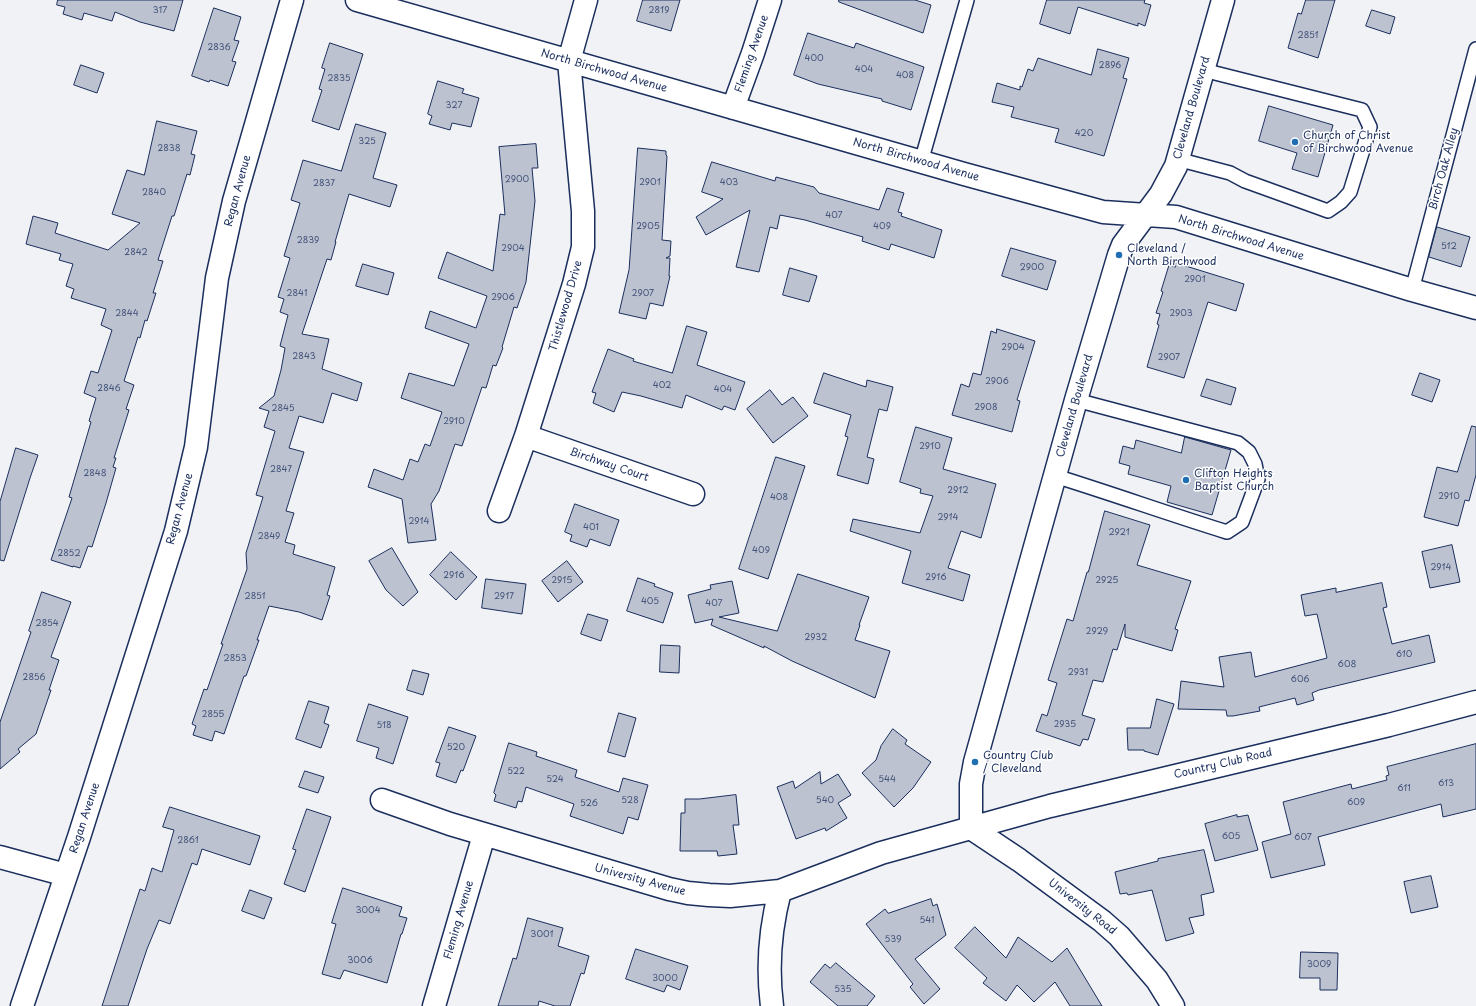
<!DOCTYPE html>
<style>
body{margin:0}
canvas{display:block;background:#f1f2f5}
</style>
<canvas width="1476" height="1006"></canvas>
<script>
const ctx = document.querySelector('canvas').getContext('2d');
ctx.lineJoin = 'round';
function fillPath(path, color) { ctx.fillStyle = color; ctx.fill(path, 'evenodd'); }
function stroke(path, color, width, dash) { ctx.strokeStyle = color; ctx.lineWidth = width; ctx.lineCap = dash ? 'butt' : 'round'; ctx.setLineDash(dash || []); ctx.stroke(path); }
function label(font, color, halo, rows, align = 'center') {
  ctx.font = font + ' "Playpen Sans",sans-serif'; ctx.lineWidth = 3; ctx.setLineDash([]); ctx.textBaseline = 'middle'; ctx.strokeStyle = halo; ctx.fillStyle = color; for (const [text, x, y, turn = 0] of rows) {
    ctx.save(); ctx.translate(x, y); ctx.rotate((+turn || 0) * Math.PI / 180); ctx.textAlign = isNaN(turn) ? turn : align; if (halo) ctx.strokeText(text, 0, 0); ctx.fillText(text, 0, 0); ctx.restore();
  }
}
const building = new Path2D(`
 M58,0H183L174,31L140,22L115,12L112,21L84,13L82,20L63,14L65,7L57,5Z
 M643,0H680L671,31L637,21Z
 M839,0H915L931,5L923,33L839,2Z
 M1047,0H1145L1144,3L1151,5L1145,26L1138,23V26L1078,7L1070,34L1040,24Z
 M1306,0H1335L1318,58L1288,48L1298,13L1301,14Z
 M214,8L241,17L234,40L239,41L232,61L236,62L228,86L210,80L209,82L192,76Z
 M1372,10L1395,17L1390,34L1366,26Z
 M808,33L854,48L856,43L924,67L911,110L882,101V99L818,84L794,75Z
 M330,43L363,54L339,130L312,121L322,90L319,89L325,69L322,68Z
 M1098,49L1129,58L1123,78L1127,79L1104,156L1055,142L1059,129L1011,117L1014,107L992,102L997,83L1020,90V86L1022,87L1028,69L1033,71L1038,58L1091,75Z
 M81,65L104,73L97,93L74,85Z
 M438,81L464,89L462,93L479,98L471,127L452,123L450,130L429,124L432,116L428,114Z
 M1269,106L1333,125L1318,177L1292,169L1297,153L1259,141Z
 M157,121L197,131L191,154L195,155L190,175L187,174L174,216H172L158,260L163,261L153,293H156L147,321L145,320L140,338L138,337L124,381L134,385L126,409L129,410L114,458H116L113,467L116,468L106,503L92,547L88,546L80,568L73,566V567L51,560L72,498L69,497L91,422L89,421L96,398L84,393L91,371L98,373L112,330L101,325L106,309L71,298L74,289L66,286L73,264L59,260L61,254L26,244L33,216L58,223L55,233L108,250L140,223L112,214L127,170L144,175Z
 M356,124L386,133L373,178L397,185L390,207L349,194L335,242H336L331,260L327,259L302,334L329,339L322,369L362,383L357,401L332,393L323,423L299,416L289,448L304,452L286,511L294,513L285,542L295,545L293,554L335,567L327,595L330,596L322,620L299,612L269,606L257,640H259L246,676H244L224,734L215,731L212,741L193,735L196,726L192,724L204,689L207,690L223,644H221L247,569L246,553L263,497L256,495L275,431L264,427L269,411L259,408L274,396L281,370L285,348L280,346L288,315L280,312L284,299L278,297L290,258L284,256L300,203L291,200L303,160L341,171Z
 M536,144L538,168H532L535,201L526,282L517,308L514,307L502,347L503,348L496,366L493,365L486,388L482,387L462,446L455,444L439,491L431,504L436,540L408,543L402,499L368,487L374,469L403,480L410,459L418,462L425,444L430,446L442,412L401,398L409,373L454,386L469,344L425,328L430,311L476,328L487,296L438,278L447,252L493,271L500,214L505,215L499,147Z
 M638,148L666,151V155L667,156L662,240L671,241L670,256L666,258H670L669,276H670L663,306L650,303L646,319L619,313L629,270Z
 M712,162L775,181L776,177L814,187L819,193L879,210L887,188L904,193L898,212L902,213L901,216L942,230L934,258L891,244L889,250L862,241L863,237L805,220L780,215L777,229L770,227L759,272L736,267L750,210L706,235L696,217L723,199L702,192Z
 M1437,227L1470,237L1461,267L1429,257Z
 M1011,248L1056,261L1047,290L1002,276Z
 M1176,263L1244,284L1236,311L1208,302L1184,378L1147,367L1159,325L1157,324L1160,314L1156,313L1163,292L1161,291L1169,265L1175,267Z
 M363,264L394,273L388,295L356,286Z
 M790,268L817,276L809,302L783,295Z
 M687,326L707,332L697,365L745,382L735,410L724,406L722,410L686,395L682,408L641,396L622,392L614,412L593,403L596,393L592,392L608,349L634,359L633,361L672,373Z
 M997,329L1035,341L1017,400L1020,401L1012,432L952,415L961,384L969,387L973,373L981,375L991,331L996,333Z
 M824,373L866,387L867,380L893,387L887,411L879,409L867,457L874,459L868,484L837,475L848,437L845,436L851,415L814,403Z
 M1420,373L1440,380L1432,402L1412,395Z
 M1207,379L1236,388L1231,405L1201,396Z
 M770,390L782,405L793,397L808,416L773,443L747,409Z
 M1472,426L1476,427V475L1469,501L1465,500L1458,526L1424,517L1437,467L1457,472Z
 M916,427L952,438L943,469L996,484L981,538L961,531L948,568L970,575L963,601L902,583L911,551L850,531L853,519L920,533L933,496L920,493L921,489L900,482Z
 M1185,437L1231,450L1212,515L1167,502L1171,486L1128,474L1130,466L1119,463L1123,446L1134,449L1136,440L1181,453Z
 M16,448L38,455L30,478L4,561L0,560V502Z
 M776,457L805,466L768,579L739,569Z
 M575,504L619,520L610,546L590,539L587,547L570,541L572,535L565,532Z
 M1105,511L1150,525L1137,565L1191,581L1175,629L1178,630L1172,651L1125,637V624L1117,650L1113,649L1103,682L1093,680L1082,715L1095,719L1088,740L1083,739L1080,746L1036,731L1042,714L1047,716L1057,683L1048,680L1067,619L1073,621L1087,572H1088Z
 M1452,545L1460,582L1430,588L1422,552Z
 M392,548L418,592L403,606L386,590L369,561Z
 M451,552L477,577L456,600L430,575Z
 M567,561L583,582L558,602L542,581Z
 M798,574L869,597L859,625H860L855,640L890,651L875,698L792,661L764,646V648L711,625L713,619L695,623L688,595L711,589L710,585L732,581L739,613L719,617L777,631Z
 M638,578L655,584L654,586L673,593L663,623L627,611Z
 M486,579L526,584L522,614L482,608Z
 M1382,583L1387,607L1383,608L1392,644L1429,635L1435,662L1319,690L1312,693L1314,700L1297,705L1295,698L1259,707L1260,711L1233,716H1227L1226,710L1178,709L1181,681L1224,687L1219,657L1251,652L1255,677L1327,658L1317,614L1305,616L1301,595L1336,588V592Z
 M42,592L71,602L51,657L59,660L49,690H51L36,734L18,749L20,752L0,769V722L31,632L29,631Z
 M588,614L608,620L601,641L581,634Z
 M661,645L680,646L679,673L660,672Z
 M413,670L429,674L423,695L407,690Z
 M1157,699L1174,704L1158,755L1144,751V750H1128L1127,728H1150Z
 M309,701L329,707L324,723L329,725L321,748L296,739Z
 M369,704L408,717L393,764L376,758L379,748L357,741Z
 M619,713L636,718L625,757L608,752Z
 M449,727L476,736L463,771L461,770L456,783L436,776L440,763L436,762Z
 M893,729L907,740L905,744L931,762L913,788L894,807L862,773L876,760L881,746Z
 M509,743L537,752L536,756L577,770L575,777L619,792L623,778L648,785L638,820L628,817L623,834L570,816L574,804L526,787L522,802L518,801L516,808L494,801L496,795L494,793Z
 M1476,744V809L1443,817L1441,804L1318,837L1325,865L1271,878L1262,842L1291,834L1283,802L1351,784L1352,789L1387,780L1386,776L1389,775L1387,767Z
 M305,771L324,777L318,793L299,787Z
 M820,772L821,784L838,774L851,795L838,803L847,818L826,831L825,828L796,839L777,787L793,781L795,788Z
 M736,795L739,825H733L737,854L718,856L717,851H680L681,813H685V799H699Z
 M170,807L260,836L250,865L202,849L197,865L192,863L170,924L159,920L147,949L128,1006H102L140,889L145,891L152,868L162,872L174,830L163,827Z
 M307,809L331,817L305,892L284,884L296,850L293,849Z
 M1237,815V817L1248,815L1258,850L1215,861L1205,824Z
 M1204,850L1214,892L1201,895L1204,915L1189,918L1194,933L1166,941L1152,890L1128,895L1127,893L1120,894L1115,872L1158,861V859Z
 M1431,876L1438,907L1411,913L1404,882Z
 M343,888L402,907L399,916L407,918L402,934H401L387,983L344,970L340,979L322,974L336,924L332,923Z
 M250,890L272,898L264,919L242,911Z
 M931,899L933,906L937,904L946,935L915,959L940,989L924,1004L910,987L913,984L866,924L885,909L888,913Z
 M528,918L563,928L558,946L589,956L584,974L581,973L570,1006H555L539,1001L538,1006H498L513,958L516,959Z
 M975,927L1006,958L1018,937L1052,962L1067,948L1102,1006H1070L1055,982L1034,1002L1017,985L1006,1001L983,983L987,978L955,948Z
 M636,949L688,966L680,990L667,985L664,992L626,979Z
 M1301,952L1338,953L1337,990H1320V978H1300Z
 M836,963L875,996L867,1006H838L810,982L825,964L830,968Z`);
fillPath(building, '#bcc2d0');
stroke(building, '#1b2f5e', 1);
const service = new Path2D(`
 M1177,159L1230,173L1245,181L1328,211L1341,202L1350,192L1370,127L1362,110L1203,70
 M921,162L967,0
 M1412,290L1476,49
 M1055,476C1113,494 1169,514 1227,532L1242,522L1258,479L1255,464L1249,452L1238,443L1076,400`);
const minor = new Path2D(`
 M357,0L964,174L1103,212L1176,217L1412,290L1476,308
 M733,108L753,53L770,0
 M526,436L693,494
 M499,511L526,436L574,284L583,247V211L569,61L586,0
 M382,800L450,824L669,889L688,893L709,895L730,896L780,891L881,853L1050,806L1389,725L1476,702
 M971,828V784L975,762L1076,400L1119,255L1123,245L1161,194L1176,166L1223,0
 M971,828L1019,860L1102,921L1119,936L1157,980L1173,1006
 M0,857L66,875
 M22,1006L79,837L176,531L196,447L217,278L234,201L292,0
 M434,1006L484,835
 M772,1006C767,967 770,929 780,891`);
stroke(service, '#1b2f5e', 16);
stroke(minor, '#1b2f5e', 25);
stroke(service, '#fff', 13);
stroke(minor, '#fff', 22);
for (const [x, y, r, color] of [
 [1295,142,4,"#1f6fb2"],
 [1119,255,4,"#1f6fb2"],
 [1186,480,4,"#1f6fb2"],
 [975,762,4,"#1f6fb2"]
]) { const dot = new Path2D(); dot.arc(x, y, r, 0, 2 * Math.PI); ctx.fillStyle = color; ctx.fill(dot); stroke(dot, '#fff', 1.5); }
label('9px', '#43547a', null, [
 ["317",160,11],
 ["2819",659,11],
 ["2851",1308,36],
 ["2836",219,48],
 ["400",814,59],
 ["2896",1110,66],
 ["404",864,70],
 ["408",905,76],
 ["2835",339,79],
 ["327",454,106],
 ["420",1084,134],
 ["325",367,142],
 ["2838",169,149],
 ["2900",517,180],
 ["2901",650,183],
 ["403",729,183],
 ["2837",324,184],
 ["2840",154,193],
 ["407",834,216],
 ["2905",648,227],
 ["409",882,227],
 ["2839",308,241],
 ["512",1449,247],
 ["2904",513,249],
 ["2842",136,253],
 ["2900",1032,268],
 ["2901",1195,280],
 ["2841",297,294],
 ["2907",643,294],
 ["2906",503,298],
 ["2844",127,314],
 ["2903",1181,314],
 ["2904",1013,348],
 ["2843",304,357],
 ["2907",1169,358],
 ["2906",997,382],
 ["402",662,386],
 ["2846",109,389],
 ["404",723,390],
 ["2908",986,408],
 ["2845",283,409],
 ["2910",454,422],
 ["2910",930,447],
 ["2847",281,470],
 ["2848",95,474],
 ["2912",958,491],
 ["2910",1449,497],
 ["408",779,498],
 ["2914",948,518],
 ["2914",419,522],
 ["401",591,528],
 ["2921",1119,533],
 ["2849",269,537],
 ["409",761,551],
 ["2852",69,554],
 ["2914",1441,568],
 ["2916",454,576],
 ["2916",936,578],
 ["2915",562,581],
 ["2925",1107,581],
 ["2851",255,597],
 ["2917",504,597],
 ["405",650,602],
 ["407",714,604],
 ["2854",47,624],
 ["2929",1097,632],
 ["2932",816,638],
 ["610",1404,655],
 ["2853",235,659],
 ["608",1347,665],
 ["2931",1078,673],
 ["2856",34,678],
 ["606",1300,680],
 ["2855",213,715],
 ["2935",1065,725],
 ["518",384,726],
 ["520",456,748],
 ["522",516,772],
 ["524",555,780],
 ["544",887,780],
 ["613",1446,784],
 ["611",1404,789],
 ["528",630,801],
 ["540",825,801],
 ["609",1356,803],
 ["526",589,804],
 ["605",1231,837],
 ["607",1303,838],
 ["2861",188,841],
 ["3004",368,911],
 ["541",927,921],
 ["3001",542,935],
 ["539",893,940],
 ["3006",360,961],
 ["3009",1319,965],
 ["3000",665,979],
 ["535",843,990]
]);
label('11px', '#1b2f5e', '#fff', [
 ["Fleming Avenue",752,54,-71],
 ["North Birchwood Avenue",604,71,16],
 ["Cleveland Boulevard",1192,108,-74],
 ["North Birchwood Avenue",916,160,16],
 ["Birch Oak Alley",1444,169,-75],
 ["Regan Avenue",238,191,-75],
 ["North Birchwood Avenue",1241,238,17],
 ["Thistlewood Drive",566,306,-74],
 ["Cleveland Boulevard",1075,406,-74],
 ["Birchway Court",609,465,19],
 ["Regan Avenue",180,509,-75],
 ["Country Club Road",1223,764,-13],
 ["Regan Avenue",85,818,-72],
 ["University Avenue",640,880,15],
 ["University Road",1082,907,38],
 ["Fleming Avenue",459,920,-74]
]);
label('11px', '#1b2f5e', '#fff', [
 ["Church of Christ",1303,136],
 ["of Birchwood Avenue",1303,149],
 ["Cleveland /",1127,249],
 ["North Birchwood",1127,262],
 ["Clifton Heights",1194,474],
 ["Baptist Church",1194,487],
 ["Country Club",983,756],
 ["/ Cleveland",983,769]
], 'left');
</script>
